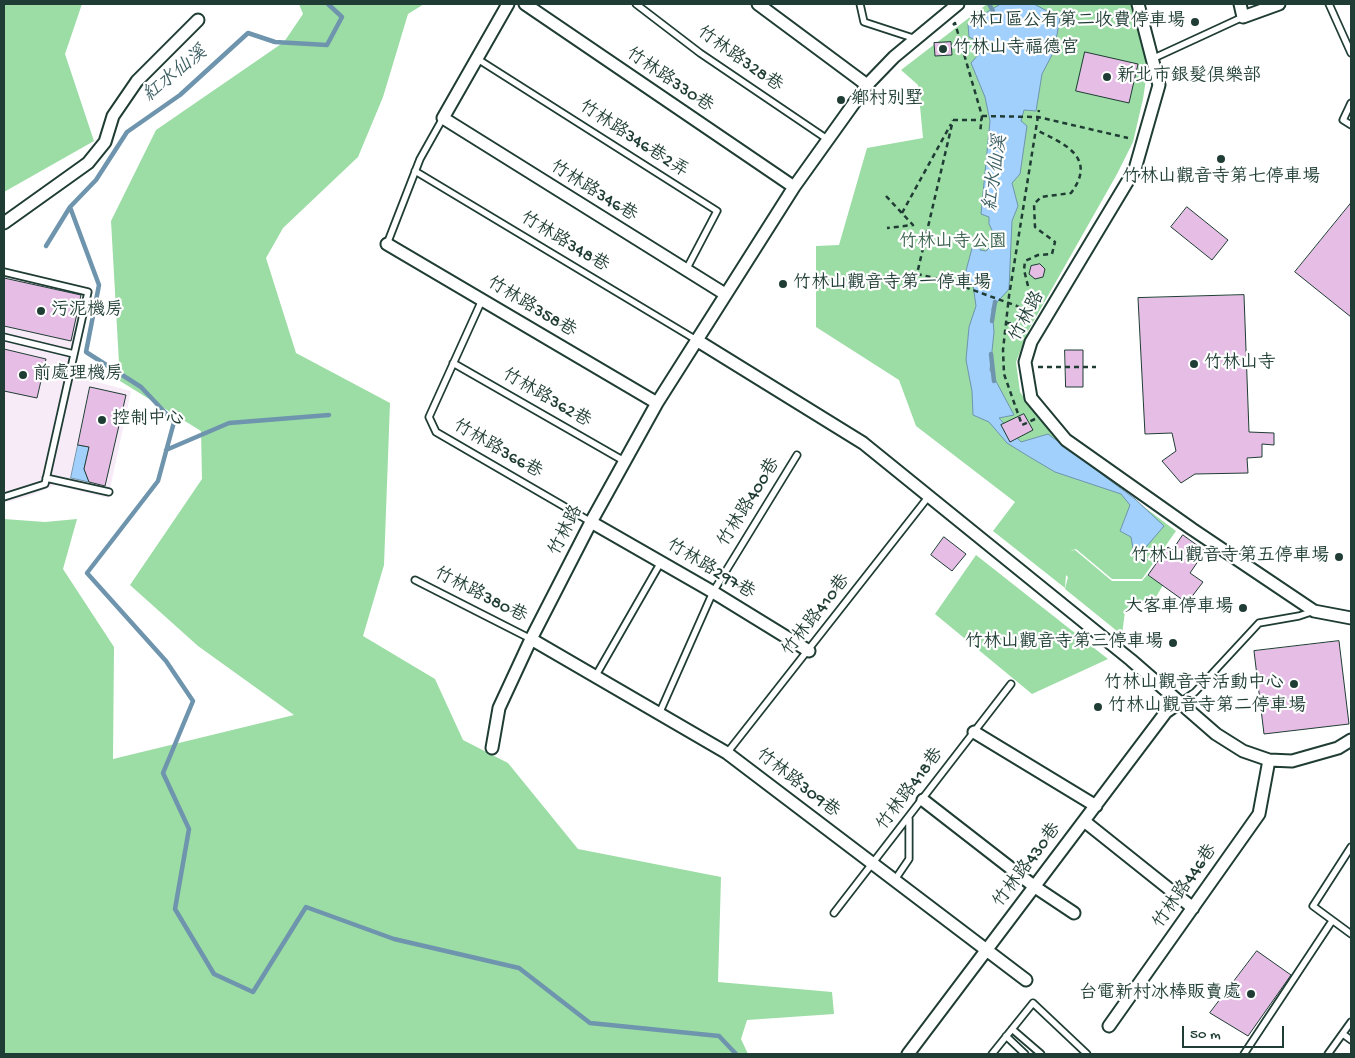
<!DOCTYPE html>
<meta charset="utf-8">
<style>
body{margin:0}
#map{position:relative;width:1355px;height:1058px;overflow:hidden;background:#fff;font-family:"Gochi Hand",sans-serif}
canvas{display:block}
.frame{position:absolute;inset:0;border:5px solid #1f3d34;pointer-events:none}
.scale{position:absolute;left:1182px;top:1026px;width:102px;height:22px;box-sizing:border-box;border:2px solid #1f3d34;border-top:0;padding-left:6px;font-size:15px;line-height:18px;white-space:nowrap;color:#1f3d34;-webkit-text-stroke:4px #fff;paint-order:stroke}
</style>
<div id="map">
<canvas width="1355" height="1058"></canvas>
<div class="frame"></div>
<div class="scale">50 m</div>
</div>
<script>
const ctx = document.querySelector('canvas').getContext('2d');
ctx.lineJoin = 'round';
function fillPath(path, color) { ctx.fillStyle = color; ctx.fill(path, 'evenodd'); }
function stroke(path, color, width, dash) { ctx.strokeStyle = color; ctx.lineWidth = width; ctx.lineCap = dash ? 'butt' : 'round'; ctx.setLineDash(dash || []); ctx.stroke(path); }
function label(font, color, halo, rows, align = 'center') {
  ctx.font = font + ' "Gochi Hand","LXGW WenKai TC",sans-serif'; ctx.lineWidth = 4.5; ctx.setLineDash([]); ctx.textBaseline = 'middle'; ctx.strokeStyle = halo; ctx.fillStyle = color; for (const [text, x, y, turn = 0] of rows) {
    ctx.save(); ctx.translate(x, y); ctx.rotate((+turn || 0) * Math.PI / 180); ctx.textAlign = isNaN(turn) ? turn : align; if (halo) ctx.strokeText(text, 0, 0); ctx.fillText(text, 0, 0); ctx.restore();
  }
}
fillPath(new Path2D(`
 M4,269L93,290L74,376L131,391L108,498L55,485L32,495L4,503Z`), '#f7ebf7');
fillPath(new Path2D(`
 M4,4H82L65,54L94,141L4,192Z
 M299,4H424L408,14L383,97L358,157L283,228L266,258L296,353L390,403L384,565L363,636L435,679L463,740L508,763L578,849L721,877L718,982L832,992L834,1014L747,1020L741,1039L748,1054H4V519L45,522L77,519L63,569L114,647L113,759L294,715L198,646L130,585L202,479L201,431L120,381L111,221L156,130L284,42L303,14Z
 M987,4H1138L1149,59L1143,99L1133,142L1117,174L1028,331L1016,362L1020,392L1040,420L1075,455L1176,531L1142,579H1112L1076,549L1070,551L1075,550L1112,581H1142L1147,575L1163,585L1156,597L1125,611L1122,635L1065,589L1068,577L1066,575L1065,588L993,531L1015,502L916,426L899,380L816,327V246L839,245L867,148L923,138L918,85L901,70Z
 M976,555L1108,659L1032,694L935,614Z`), '#9cdca5');
const water = new Path2D(`
 M1001,4H1034L1060,18L1054,51L1042,74L1036,111L1024,110L1021,121L1027,126L1020,174L1012,183L1018,206L1012,221L1009,289L992,308L994,332L990,370L1014,415L999,418L1021,442L1048,434L1135,499L1164,526L1141,553L1134,554L1131,537L1120,531L1130,505L1121,494L1055,472L1028,456L1007,443L989,422L973,415L972,391L966,360L969,327L976,306L973,285L963,282L975,237L982,239L980,250L986,251L990,247L992,230L989,224V217L981,214L990,121L985,97L971,63L987,45L969,37L968,24Z
 M78,445L89,447L84,469L89,482L71,478Z`);
fillPath(water, '#a2d0fd');
stroke(water, '#6e95ad', 1);
stroke(new Path2D(`
 M989,4L993,11
 M70,207L99,285L86,352L141,387L174,422L158,481L87,573L166,661L193,701L163,773L189,829L175,909L214,974L253,992L306,907L394,939L519,968L590,1023L719,1036L736,1054
 M46,246L70,207L96,180L127,132L180,95L248,33L275,42L327,45L342,17L328,4
 M992,321L995,302
 M991,354L994,381
 M166,450L229,423L329,415`), '#6e95ad', 4.5);
const building = new Path2D(`
 M951,42L952,55L935,56L934,43Z
 M1085,52L1138,64L1129,103L1076,91Z
 M1351,203V317L1295,272Z
 M1187,207L1228,240L1212,260L1171,227Z
 M1040,264L1045,269L1043,277L1035,279L1029,274L1031,266Z
 M4,278L81,295L71,341L4,326Z
 M1244,295L1249,432L1274,433V445L1262,444V457L1247,458L1248,473L1195,474L1181,483L1162,461L1176,451L1172,433L1145,434L1138,298Z
 M4,349L46,359L37,398L4,391Z
 M1065,350H1083V387H1066Z
 M90,387L126,395L105,486L89,482L84,469L89,447L78,445Z
 M1024,414L1033,430L1010,442L1001,425Z
 M1183,535L1205,551L1190,573L1203,582L1187,603L1148,575L1168,547L1172,550Z
 M944,537L966,554L952,571L931,555Z
 M1339,641L1349,724L1264,734L1254,651Z
 M1257,951L1291,975L1248,1036L1210,1013Z`);
fillPath(building, '#e5bde5');
stroke(building, '#1f3d34', 1);
const lane = new Path2D(`
 M636,4L700,53L827,139
 M860,4L864,22L916,39
 M1329,4L1351,53
 M476,58L717,211L686,270
 M1152,59L1243,17
 M1351,103L1343,120L1351,125
 M415,171L698,341
 M387,244L420,159L443,118
 M4,272L88,292L45,484L4,497
 M482,300L429,417L436,432L591,522
 M4,337L74,354
 M453,363L624,461
 M46,478L109,492
 M415,580L531,639
 M595,677L661,562
 M1179,703L1195,692L1259,623L1299,616L1314,611
 M659,714L713,592L797,455
 M727,753L929,496
 M1351,847L1313,906L1351,934
 M894,881L909,859V819
 M834,913L1011,684
 M1012,1029L1041,1054
 M1343,1034L1351,1040
 M1006,1036L1025,1054
 M992,1054L1033,1003L1087,1054
 M1244,1054L1332,921
 M1328,1054L1351,1022`);
const street = new Path2D(`
 M508,4L443,118L725,294
 M525,4L794,187
 M758,4L867,85
 M1138,4L1159,85L1135,169L1031,342L1025,362L1031,398L1066,440L1192,529L1314,611L1351,618
 M1240,4L1243,17L1279,4
 M4,223L88,163L105,142L113,116L137,81L198,20
 M387,244L657,403
 M698,341L863,443L1131,660L1216,734L1243,751L1269,760L1292,761L1338,748L1351,740
 M591,522L713,592L809,651
 M531,639L727,753L1026,980
 M974,732L1096,806
 M492,748L499,708L531,639L591,522L657,403L794,187L867,85L894,57L958,4
 M923,800L1035,887L1074,913
 M1084,821L1193,908
 M1109,1026L1259,814L1269,760
 M908,1054L1166,712L1179,703`);
stroke(lane, '#1f3d34', 9);
stroke(street, '#1f3d34', 15);
stroke(new Path2D(`
 M953,25L955,23L982,116L980,133
 M982,116L1038,117L1128,138
 M953,120H982
 M886,196L913,225L887,228
 M902,213L951,124
 M948,281L917,274L953,120
 M1028,286L1024,270L1025,261L1038,255L1052,254L1055,242L1035,227L1034,204L1041,197L1071,193C1098,157 1063,143 1036,130
 M1017,306L1032,314L1031,316
 M1006,323C1018,324 1022,322 1028,313
 M1038,367H1096
 M1035,419L1022,425L1004,374L1003,350L1009,296L1039,110`), '#1f3d34', 2.5, [5, 4]);
stroke(lane, '#fff', 5.5);
stroke(street, '#fff', 11);
stroke(new Path2D(`
 M948,281L1017,306`), '#1f3d34', 2.5, [5, 4]);
for (const [x, y, r, color] of [
 [1195,22,5,"#1f3d34"],
 [943,49,5,"#1f3d34"],
 [1107,77,5,"#1f3d34"],
 [841,100,5,"#1f3d34"],
 [1221,159,5,"#1f3d34"],
 [783,284,5,"#1f3d34"],
 [41,311,5,"#1f3d34"],
 [1194,364,5,"#1f3d34"],
 [23,375,5,"#1f3d34"],
 [102,420,5,"#1f3d34"],
 [1339,557,5,"#1f3d34"],
 [1243,608,5,"#1f3d34"],
 [1173,643,5,"#1f3d34"],
 [1294,684,5,"#1f3d34"],
 [1098,707,5,"#1f3d34"],
 [1251,994,5,"#1f3d34"]
]) { const dot = new Path2D(); dot.arc(x, y, r, 0, 2 * Math.PI); ctx.fillStyle = color; ctx.fill(dot); stroke(dot, '#fff', 2); }
label('18px', '#1f3d34', '#fff', [
 ["林口區公有第二收費停車場",1185,22,"right"],
 ["竹林山寺福德宮",953,49],
 ["新北市銀髮俱樂部",1117,77],
 ["鄉村別墅",851,100],
 ["竹林山觀音寺第七停車場",1221,178,"center"],
 ["竹林山觀音寺第一停車場",793,284],
 ["污泥機房",51,311],
 ["竹林山寺",1204,364],
 ["前處理機房",33,375],
 ["控制中心",112,420],
 ["竹林山觀音寺第五停車場",1329,557,"right"],
 ["大客車停車場",1233,608,"right"],
 ["竹林山觀音寺第三停車場",1163,643,"right"],
 ["竹林山觀音寺活動中心",1284,684,"right"],
 ["竹林山觀音寺第二停車場",1108,707],
 ["台電新村冰棒販賣處",1241,994,"right"]
], 'left');
label('18px', '#1f3d34', '#fff', [
 ["竹林路328巷",739,60,35],
 ["竹林路330巷",669,81,34],
 ["竹林路346巷2弄",633,140,33],
 ["竹林路346巷",593,192,32],
 ["竹林路348巷",564,243,31],
 ["竹林路358巷",531,308,31],
 ["竹林路",1028,317,-62],
 ["竹林路362巷",546,399,30],
 ["竹林路366巷",497,450,30],
 ["竹林路400巷",750,503,-58],
 ["竹林路",567,531,-63],
 ["竹林路297巷",710,570,31],
 ["竹林路380巷",480,596,27],
 ["竹林路410巷",817,616,-52],
 ["竹林路309巷",797,784,38],
 ["竹林路418巷",911,790,-53],
 ["竹林路430巷",1028,866,-53],
 ["竹林路446巷",1186,887,-55]
]);
label('18px', '#3e6550', '#fff', [
 ["竹林山寺公園",953,243]
]);
label('italic 19px', '#406266', '#fff', [
 ["紅水仙溪",176,75,-39],
 ["紅水仙溪",997,173,-82]
]);
</script>
